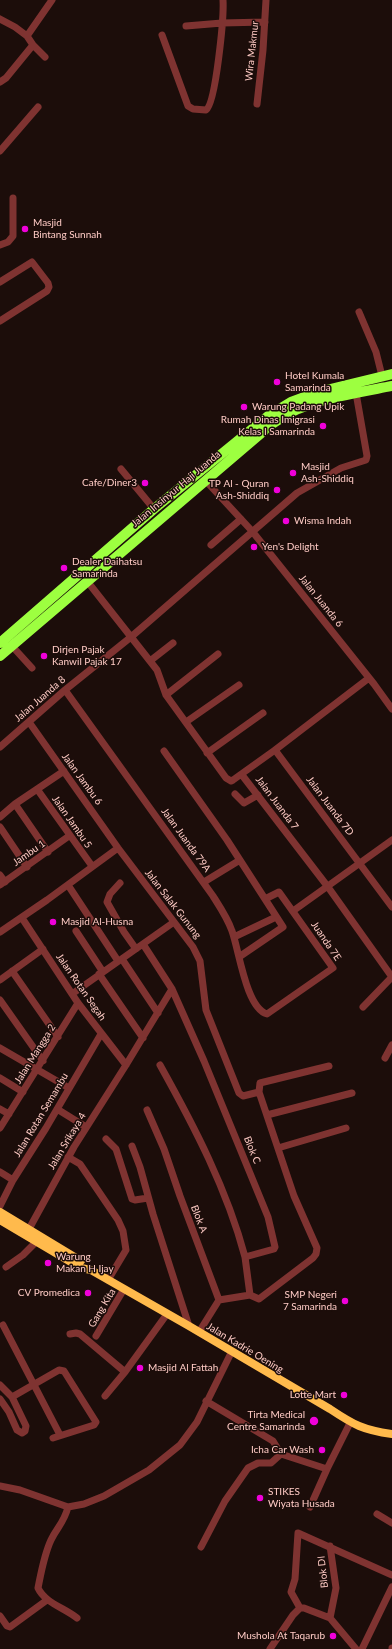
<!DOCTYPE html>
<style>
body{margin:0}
canvas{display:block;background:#1c0d0a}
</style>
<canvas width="392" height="1649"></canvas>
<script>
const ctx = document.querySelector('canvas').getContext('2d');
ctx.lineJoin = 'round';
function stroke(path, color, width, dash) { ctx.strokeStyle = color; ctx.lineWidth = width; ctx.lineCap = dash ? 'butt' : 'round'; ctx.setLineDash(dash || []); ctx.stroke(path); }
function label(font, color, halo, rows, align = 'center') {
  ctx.font = font + ' Lato,sans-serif'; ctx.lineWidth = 3; ctx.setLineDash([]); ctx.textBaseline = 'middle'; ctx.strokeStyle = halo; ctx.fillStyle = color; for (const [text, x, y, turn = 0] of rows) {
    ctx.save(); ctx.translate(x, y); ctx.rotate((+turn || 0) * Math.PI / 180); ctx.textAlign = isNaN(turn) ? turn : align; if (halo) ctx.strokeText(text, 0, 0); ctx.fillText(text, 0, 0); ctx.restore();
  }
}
stroke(new Path2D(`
 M0,19L15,27L27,36L33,45L45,57
 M186,26L222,23L265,22
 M162,35L188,106L193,109L206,110C216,103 224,16 223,0
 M27,36L52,0
 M0,82L6,78L33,45
 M257,104L263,50L266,0
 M0,151L38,107
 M0,245L8,242L13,236V198
 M0,282L32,262L48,283L49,287L47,291L0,321
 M359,312L376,352L382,376
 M121,469L154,509
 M205,480L252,531L374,684L392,709
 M211,545L241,519
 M87,581L157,670L166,695L226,778L231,781L233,780L275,750L392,907
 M12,646L32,668
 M150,661L173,643
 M65,690L213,896C220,907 228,919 232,931C239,950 246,1008 267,1014L333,968L279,892L265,899L283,927L239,957
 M166,695L218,654
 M29,722L118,848L193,947L200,961L206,1010L239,1093L243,1096L259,1092
 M186,722L239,685
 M0,747L65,690L131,637L297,493L341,468L366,460L367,456L356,393
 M275,750L369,678
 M164,751L227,840L265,899
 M207,753L263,713
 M242,775L328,887L392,977
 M37,789L92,866
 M235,794L244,803L258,795
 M15,804L48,852
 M0,817L15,804L64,771
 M0,827L27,867
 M0,875L5,882
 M204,882L240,860
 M120,883L110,894L107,902L124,932L136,949
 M0,885L69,836
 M68,885L118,961
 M293,911L392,840
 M22,918L78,1003L126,1065
 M76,931L103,972
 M0,932L47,900L118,848
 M234,937L276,917
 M143,944L172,989L204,1061L268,1217L275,1247L274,1249L245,1257L250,1295L259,1299L313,1258L316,1254L317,1248L294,1196L259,1092L260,1083L329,1066
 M122,959L158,1013
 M12,971L58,1037
 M99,974L143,1038
 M0,980L43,949
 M72,994L174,922
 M0,1000L43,1061
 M363,1007L392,977
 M0,1048L69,1088
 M385,1058L392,1045
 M160,1065C194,1126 227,1189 245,1257
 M0,1078L23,1092
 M0,1109L9,1114
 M57,1109L86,1127
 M147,1110L164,1149L180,1196L219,1300L199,1332
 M267,1115L352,1093
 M0,1128L78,1003
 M106,1139L116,1149L132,1199L135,1200L148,1198
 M132,1146L140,1167L153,1214L189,1326
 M278,1148L346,1128
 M68,1157L80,1164L118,1220L123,1231L126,1250L108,1280
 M0,1172L13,1180
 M0,1206L13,1180L46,1128L101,1034
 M29,1229L74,1147L126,1065L172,989
 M6,1267L23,1255L37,1241
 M219,1300L250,1295
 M3,1325L60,1435
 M70,1334L76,1333L80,1334L125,1372
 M96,1336L124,1289
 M0,1385L12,1397L26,1426L25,1431L22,1433L17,1430L9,1412L0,1399
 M105,1396L125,1372L167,1314
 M12,1397L59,1370L64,1371L96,1422L94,1425L53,1438
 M206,1401L273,1441L281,1454L327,1469
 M0,1486L20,1490L68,1507L84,1504L104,1496L149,1470L180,1445L197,1422L232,1351
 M68,1507C64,1523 57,1527 51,1540C44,1555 41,1573 38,1588C45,1603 65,1608 77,1618
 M310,1507L327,1469L350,1423
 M377,1514L392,1523
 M201,1547L225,1501L248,1468L258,1463H271L281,1454
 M300,1608L291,1592L295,1579L298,1533L392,1575
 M0,1616L7,1626L10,1627L47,1600
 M330,1618L336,1588L330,1546
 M270,1649L293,1615L300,1608H304L330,1618L356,1649
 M362,1649L392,1587
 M392,1649V1648`), '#7f3331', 7);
stroke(new Path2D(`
 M0,1212L81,1261
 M0,1220L81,1268L91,1270L189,1326L330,1409C354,1425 363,1430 392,1434`), '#ffba4c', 8);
stroke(new Path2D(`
 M0,643L154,509L268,416L291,402L318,392L392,374
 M0,656L272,424C280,419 289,413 298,409C328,397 361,392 392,386`), '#9dff40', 10);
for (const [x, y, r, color] of [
 [25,229,4,"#f000da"],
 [277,382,4,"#f000da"],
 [244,407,4,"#f000da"],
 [323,426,4,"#f000da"],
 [293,473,4,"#f000da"],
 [145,483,4,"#f000da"],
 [277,490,4,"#f000da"],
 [286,521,4,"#f000da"],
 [254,547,4,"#f000da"],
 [64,568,4,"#f000da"],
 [44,656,4,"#f000da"],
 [53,922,4,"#f000da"],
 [48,1263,4,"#f000da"],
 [88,1293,4,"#f000da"],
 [345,1301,4,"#f000da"],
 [140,1368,4,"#f000da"],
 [344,1395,4,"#f000da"],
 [314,1421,5,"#f000da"],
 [322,1450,4,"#f000da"],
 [260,1498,4,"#f000da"],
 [333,1636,4,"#f000da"]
]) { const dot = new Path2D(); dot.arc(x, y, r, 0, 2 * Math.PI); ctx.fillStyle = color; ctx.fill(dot); stroke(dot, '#1c0d0a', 1.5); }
label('10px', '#ffcbc5', '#1c0d0a', [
 ["Wira Makmur",252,51,-84],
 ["Jalan Insinyur Haji Juanda",176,489,-40],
 ["Jalan Juanda 6",321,601,51],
 ["Jalan Juanda 8",40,699,-41],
 ["Jalan Jambu 6",82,779,54],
 ["Jalan Juanda 7",277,803,53],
 ["Jalan Juanda 7D",330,806,53],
 ["Jalan Jambu 5",72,822,55],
 ["Jalan Juanda 79A",186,840,54],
 ["Jambu 1",29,853,-35],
 ["Jalan Salak Gunung",173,904,52],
 ["Juanda 7E",326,941,56],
 ["Jalan Rotan Segah",81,987,55],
 ["Jalan Mangga 2",35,1054,-58],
 ["Jalan Rotan Semambu",41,1115,-59],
 ["Jalan Srikaya 4",67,1141,-59],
 ["Blok C",252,1150,68],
 ["Blok A",199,1219,69],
 ["Gang Kita",102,1308,-59],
 ["Jalan Kadrie Oening",245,1348,31],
 ["Blok DI",323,1572,-96]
]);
label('10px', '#ffcbc5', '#1c0d0a', [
 ["Masjid",33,223],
 ["Bintang Sunnah",33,235],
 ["Hotel Kumala",285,376],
 ["Samarinda",285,388],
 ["Warung Padang Upik",252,407],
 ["Rumah Dinas Imigrasi",315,420,"right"],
 ["Kelas I Samarinda",315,432,"right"],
 ["Masjid",301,467],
 ["Ash-Shiddiq",301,479],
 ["Cafe/Diner3",137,483,"right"],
 ["TP Al - Quran",269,484,"right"],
 ["Ash-Shiddiq",269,496,"right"],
 ["Wisma Indah",294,521],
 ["Yen's Delight",262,547],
 ["Dealer Daihatsu",72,562],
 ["Samarinda",72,574],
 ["Dirjen Pajak",52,650],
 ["Kanwil Pajak 17",52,662],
 ["Masjid Al-Husna",61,922],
 ["Warung",56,1257],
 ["Makan H Ijay",56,1269],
 ["CV Promedica",80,1293,"right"],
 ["SMP Negeri",337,1295,"right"],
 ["7 Samarinda",337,1307,"right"],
 ["Masjid Al Fattah",148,1368],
 ["Lotte Mart",336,1395,"right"],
 ["Tirta Medical",305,1415,"right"],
 ["Centre Samarinda",305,1427,"right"],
 ["Icha Car Wash",314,1450,"right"],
 ["STIKES",268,1492],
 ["Wiyata Husada",268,1504],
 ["Mushola At Taqarub",325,1636,"right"]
], 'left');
</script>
